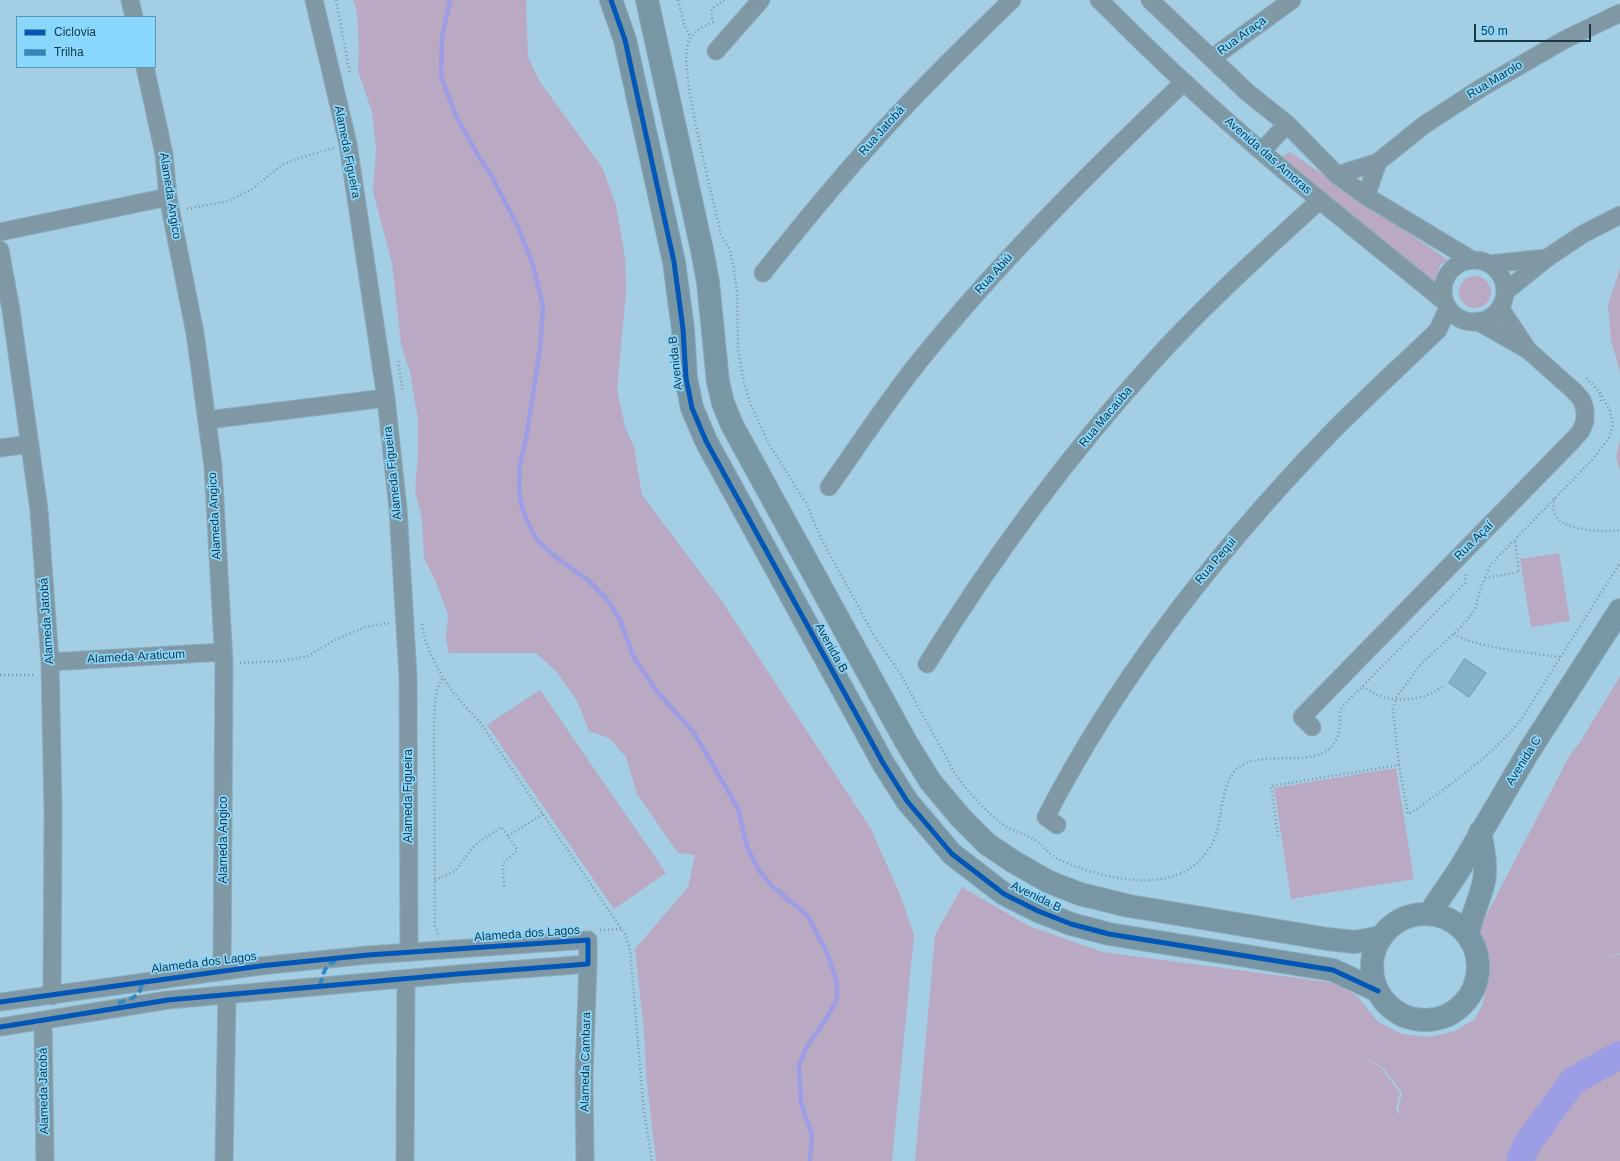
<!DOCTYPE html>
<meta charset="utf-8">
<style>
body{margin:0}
#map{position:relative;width:1620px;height:1161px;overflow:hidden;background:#a4cee3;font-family:Helvetica,sans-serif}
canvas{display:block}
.legend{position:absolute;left:16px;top:16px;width:140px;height:52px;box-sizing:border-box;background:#8ad7fd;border:1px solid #5c97b4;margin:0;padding:5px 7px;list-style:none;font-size:12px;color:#163746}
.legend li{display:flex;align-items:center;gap:8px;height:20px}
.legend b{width:20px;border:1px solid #5c97b4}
.scale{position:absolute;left:1474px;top:24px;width:117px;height:18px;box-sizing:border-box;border:2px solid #163746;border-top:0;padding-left:5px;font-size:12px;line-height:14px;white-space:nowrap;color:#163746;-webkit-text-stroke:3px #8ad7fd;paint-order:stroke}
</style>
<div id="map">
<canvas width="1620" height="1161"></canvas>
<ul class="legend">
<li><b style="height:5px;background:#0057b8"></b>Ciclovia</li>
<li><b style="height:5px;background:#3387c0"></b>Trilha</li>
</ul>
<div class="scale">50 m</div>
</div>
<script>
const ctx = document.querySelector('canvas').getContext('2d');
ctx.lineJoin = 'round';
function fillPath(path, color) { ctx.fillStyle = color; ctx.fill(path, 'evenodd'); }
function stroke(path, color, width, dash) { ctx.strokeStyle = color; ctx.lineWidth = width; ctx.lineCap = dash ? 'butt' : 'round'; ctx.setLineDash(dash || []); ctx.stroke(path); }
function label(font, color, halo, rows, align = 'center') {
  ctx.font = font + ' Helvetica,sans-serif'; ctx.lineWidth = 3.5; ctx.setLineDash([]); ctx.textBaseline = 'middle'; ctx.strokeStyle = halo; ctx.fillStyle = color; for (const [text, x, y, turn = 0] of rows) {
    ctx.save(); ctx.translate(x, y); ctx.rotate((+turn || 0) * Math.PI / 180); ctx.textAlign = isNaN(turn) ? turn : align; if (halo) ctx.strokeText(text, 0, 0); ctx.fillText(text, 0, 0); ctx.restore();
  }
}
fillPath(new Path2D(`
 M353,0H526L528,57L540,82L602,167L616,205L625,257L626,293L617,389L625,427L634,447L642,495L721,600L871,829L899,892L914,935L892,1161H656L646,1075L644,1031L635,949L688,887L695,855L678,853L637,794L626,757L609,738L589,731L577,701L557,672L536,653H449L446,639L448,615L436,582L424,558L422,519L415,491L418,456V420L410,372L401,344L392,263L373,192L376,148L372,112L358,71L359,50L357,12Z
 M1290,152L1448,260L1440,265L1434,286L1282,157Z
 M1620,268V397V372L1611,340L1608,305Z
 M1459 292a16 16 0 1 1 32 0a16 16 0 1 1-32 0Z
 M1620,437V471L1616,458Z
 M1559,553L1570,621L1531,627L1520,559Z
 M1620,676V953L1592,964L1620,954V1161H915L935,935L962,887L1029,926L1102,952L1336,983L1357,996L1378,1022L1402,1034L1429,1037L1455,1031L1475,1019L1483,1003L1487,966L1479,929L1571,753L1579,744ZM1350,1048L1384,1069L1402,1093L1398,1109L1403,1119L1396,1109L1400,1093L1382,1069Z
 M540,690L666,873L614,909L487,725Z
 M1396,768L1414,879L1291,899L1274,788Z`), '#b9a9c3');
stroke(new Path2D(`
 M450,0L442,38L441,76L456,116L480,159L491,175L517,225L532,262L543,305L540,349L526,439L520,464L519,485L521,504L527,521L537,540L557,558L589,581L610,603L620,620L634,658L656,690L694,733L738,808L747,847L758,869L772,886L808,916L828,955L837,983V999L826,1019L807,1046L799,1065L801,1103L812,1135L810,1161`), '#9d9de6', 4.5);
stroke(new Path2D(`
 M1520,1161L1527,1144L1573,1081L1620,1055`), '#9d9de6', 28);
const building = new Path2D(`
 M1465,659L1486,673L1469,697L1449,683Z`);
fillPath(building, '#84b2c6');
stroke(building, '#7294a4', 1);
const street = new Path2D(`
 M130,0L134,17
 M314,0L348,144L386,398L398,509L408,676L409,952
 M1099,0C1127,27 1155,56 1184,82C1267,160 1357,230 1445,302
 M1150,0L1247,92L1287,124L1337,175L1366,196L1472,260
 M716,51L761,0
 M1212,58L1292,0
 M145,67L164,154L168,197L195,333L213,466L224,663L222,971
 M1262,151L1287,124
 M1337,175L1378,162L1424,125L1481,88L1564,40L1620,13
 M1366,196L1378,162
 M0,232L168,197
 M0,250L11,310L39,510L50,662L53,811L52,996
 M1443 291a31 31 0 1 1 62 0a31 31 0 1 1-62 0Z
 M1489,264L1547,258
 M763,273C798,229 833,186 870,145C915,94 963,47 1012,0
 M1505,292L1547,258L1583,234L1620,215
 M1500,308L1526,347
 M207,420L386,398
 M0,448L30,444
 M829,487C858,446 886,403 917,364C998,263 1090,172 1184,82
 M50,662L223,652
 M927,664C993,557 1067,457 1151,364C1203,306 1262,253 1320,200
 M1312,727L1302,717L1573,440L1581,431L1585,421V410L1582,400L1574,391L1528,350L1477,321
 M1057,825L1046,817C1119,675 1218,550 1329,435C1364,399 1402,365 1438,330L1448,308
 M0,1002L260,966L368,955L588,940V964L457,974L168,1000L0,1027
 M43,1021L45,1161
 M224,1161L227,995
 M405,1161L406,979
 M585,1161L584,1076L588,964`);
const secondary = new Path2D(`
 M611,0L625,40L674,262L683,329L686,378L692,408L706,441L883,763L907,801L952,854L1004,894L1038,911L1071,924L1109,934L1333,970L1378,991
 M647,0L702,250L708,282L718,382L723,403L732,425L906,742L930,781L961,818L987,844L1014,862L1049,882L1080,894L1129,906L1327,939L1355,942L1381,937
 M1372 967a53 53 0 1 1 106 0a53 53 0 1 1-106 0Z
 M1429,914L1459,870L1529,751L1620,610
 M1468,935C1471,916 1480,900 1484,881C1487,865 1483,848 1480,832`);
stroke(street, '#89abbc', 19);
stroke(secondary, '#89abbc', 24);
stroke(new Path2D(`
 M336,0L350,74
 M678,0L685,27L691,37
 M724,0L713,8L711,12L713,22C703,27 693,31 688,43C678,68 714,201 721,235L730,250L733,264L737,291L738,348L744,383L750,402L767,441L806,503L821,538L876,639L900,673L954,772C965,789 988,814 1005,826C1015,832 1026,834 1035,840C1044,846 1049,855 1058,859C1098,878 1170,896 1203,857C1208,851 1214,842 1216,834C1222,815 1222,779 1239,767C1266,748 1317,771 1335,742C1342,732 1338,718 1342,707L1465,583L1466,574
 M187,209L228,201L252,189L282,165L296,159L333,148
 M398,361L403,392
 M1600,392L1601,401
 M1555,498C1542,531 1601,533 1620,530
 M1485,578L1519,572L1515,540
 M422,624C428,661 452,695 479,721L625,934L630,950L644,1112L652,1161
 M1454,634C1469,646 1537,654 1560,657
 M240,663L281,661L308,656L335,640L365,627L389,623
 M0,675H35
 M1363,686C1383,705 1425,703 1444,685
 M1399,765L1393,709L1396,698L1421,664L1462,626L1475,610L1481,587L1491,564L1592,460L1609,438L1613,424L1610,411L1601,394L1585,376
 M508,836L543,814
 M1278,836L1271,786L1399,765L1408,814L1417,809C1455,781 1493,755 1522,718L1620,563
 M435,880L455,871L475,845L501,827L517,849V851L503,863L504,886
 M600,930L622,929
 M438,934L435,926L434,722C435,706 434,691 443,677`), '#7e97a2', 2.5, [1, 3]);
stroke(street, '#8098a4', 17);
stroke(secondary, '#7896a3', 22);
stroke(new Path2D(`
 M320,986C323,975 324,964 336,961
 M118,1003C131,999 142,997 142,981`), '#3387c0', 4, [8, 4]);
stroke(new Path2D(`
 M611,0L625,40L674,262L683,329L686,378L692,408L706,441L883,763L907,801L952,854L1004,894L1038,911L1071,924L1109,934L1333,970L1378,991
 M0,1002L260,966L368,955L588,940V964L457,974L168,1000L0,1027`), '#0057b8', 5);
label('12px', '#163746', '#8ad7fd', [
 ["Rua Araça",1242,36,-36],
 ["Rua Marolo",1495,80,-31],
 ["Rua Jatobá",882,131,-48],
 ["Alameda Figueira",347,152,79],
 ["Avenida das Amoras",1268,156,41],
 ["Alameda Angico",170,196,81],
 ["Rua Abiú",994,274,-48],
 ["Avenida B",676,363,-96],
 ["Rua Macaúba",1106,417,-50],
 ["Alameda Figueira",393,473,-96],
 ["Alameda Angico",215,516,-93],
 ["Rua Açaí",1474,541,-45],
 ["Rua Pequi",1216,561,-50],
 ["Alameda Jatobá",47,621,-94],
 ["Avenida B",831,648,61],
 ["Alameda Araticum",136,657,-3],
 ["Avenida C",1524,761,-58],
 ["Alameda Figueira",409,796,-90],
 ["Alameda Angico",224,840,-90],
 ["Avenida B",1036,897,26],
 ["Alameda dos Lagos",527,934,-4],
 ["Alameda dos Lagos",204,963,-7],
 ["Alameda Cambara",586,1062,-89],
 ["Alameda Jatobá",44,1091,-91]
]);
</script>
